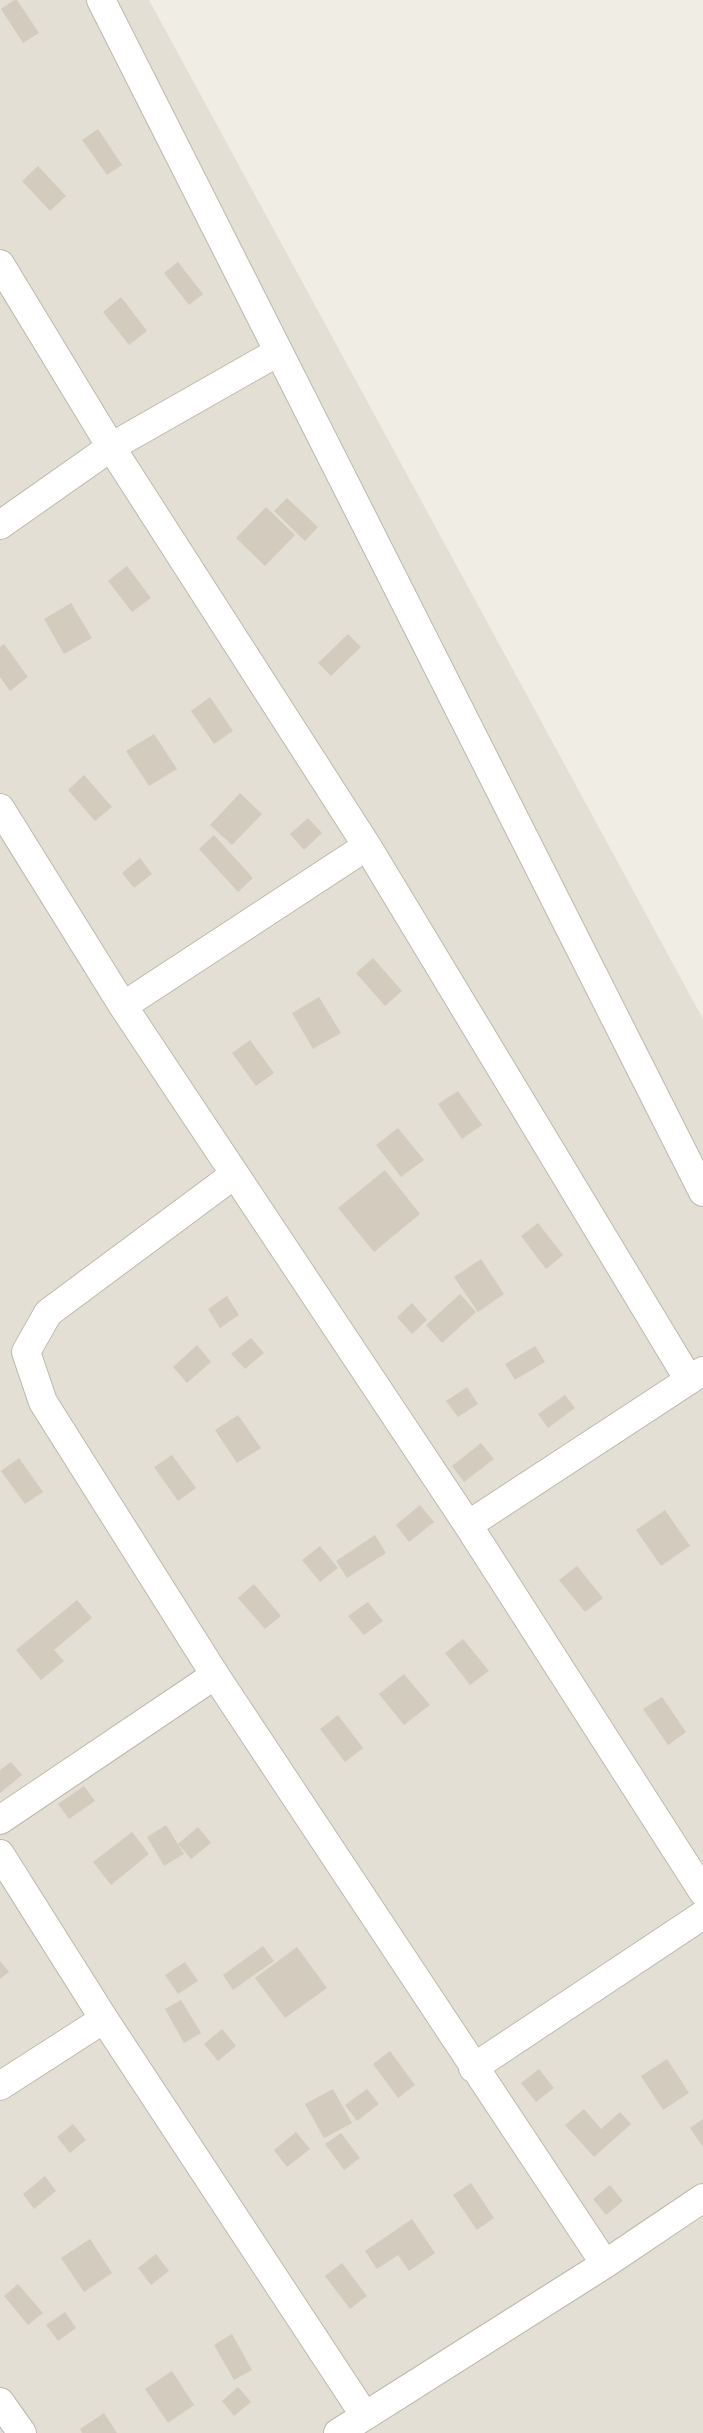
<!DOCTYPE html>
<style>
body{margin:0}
canvas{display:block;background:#f0ede5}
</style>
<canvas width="703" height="2433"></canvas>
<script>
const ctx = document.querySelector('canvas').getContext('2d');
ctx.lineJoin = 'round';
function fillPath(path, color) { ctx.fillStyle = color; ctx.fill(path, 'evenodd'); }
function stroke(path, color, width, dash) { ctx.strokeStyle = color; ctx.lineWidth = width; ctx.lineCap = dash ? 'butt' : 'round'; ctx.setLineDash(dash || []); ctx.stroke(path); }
fillPath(new Path2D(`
 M0,0H149L703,1019V2433H0Z`), '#e4dfd4');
fillPath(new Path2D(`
 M14,0H17L39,33L23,43L1,9Z
 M98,129L122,165L107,175L82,140Z
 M38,166L66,196L50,211L22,181Z
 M178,262L203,294L189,305L164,273Z
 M121,297L147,331L129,345L103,312Z
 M287,498L318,527L305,541L274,511Z
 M266,507L295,535L265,566L236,538Z
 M127,566L151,598L132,612L108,581Z
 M71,603L92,638L64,654L44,619Z
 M348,634L361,647L331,676L318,663Z
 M4,644L28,677L10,691L0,677V647Z
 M210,697L233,731L214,744L191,711Z
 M154,734L177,769L149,786L126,751Z
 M84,775L112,807L95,821L68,790Z
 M240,793L262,814L232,845L210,825Z
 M308,818L322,833L304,850L290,834Z
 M214,835L253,878L238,892L199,849Z
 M140,858L152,874L134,888L122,873Z
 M373,958L402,991L385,1006L356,973Z
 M319,997L341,1033L313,1049L292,1013Z
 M250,1040L274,1073L256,1086L232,1053Z
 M458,1091L482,1125L462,1139L438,1104Z
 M398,1128L424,1160L401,1177L376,1145Z
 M385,1170L420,1214L374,1252L338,1208Z
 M538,1223L563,1255L546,1269L521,1236Z
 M481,1259L504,1294L478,1312L454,1277Z
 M460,1294L476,1312L442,1343L426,1325Z
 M227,1296L239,1315L220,1328L208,1309Z
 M412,1303L427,1320L412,1334L397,1317Z
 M251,1338L264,1353L245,1369L231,1354Z
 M197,1345L211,1362L187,1383L173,1367Z
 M535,1346L545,1362L515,1380L505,1364Z
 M467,1387L478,1404L458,1417L446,1401Z
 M565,1395L575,1408L548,1428L538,1414Z
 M238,1415L261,1448L237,1463L215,1430Z
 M481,1443L494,1459L464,1482L452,1466Z
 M172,1455L196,1488L178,1501L154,1467Z
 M19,1458L43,1492L25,1504L1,1471Z
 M420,1505L434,1522L409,1542L396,1525Z
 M665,1510L690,1546L661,1566L636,1530Z
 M375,1535L386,1553L347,1578L336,1561Z
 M320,1546L338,1568L320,1582L302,1560Z
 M577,1566L603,1598L585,1612L559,1580Z
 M254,1584L281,1616L265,1629L238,1598Z
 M77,1600L92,1618L54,1650L64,1661L41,1680L16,1650Z
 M368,1602L383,1621L364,1635L348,1616Z
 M463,1639L489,1671L470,1685L445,1653Z
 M404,1674L430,1705L404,1725L379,1694Z
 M662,1697L686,1732L668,1745L643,1709Z
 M338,1715L363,1748L345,1762L320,1729Z
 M11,1762L22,1775L0,1793V1770Z
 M84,1786L95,1801L69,1819L58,1804Z
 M166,1825L184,1854L164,1866L147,1837Z
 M198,1827L211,1843L191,1859L178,1844Z
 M132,1832L149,1854L111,1885L93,1862Z
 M263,1946L274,1961L233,1990L223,1975Z
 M297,1947L327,1988L285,2018L255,1978Z
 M0,1961L9,1972L0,1979Z
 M185,1962L198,1981L178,1994L165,1975Z
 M181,2000L201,2033L184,2043L165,2009Z
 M222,2029L236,2046L218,2061L204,2044Z
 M390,2051L415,2085L398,2098L373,2064Z
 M667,2059L689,2093L663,2110L641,2076Z
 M539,2069L554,2088L536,2102L521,2083Z
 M333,2089L352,2123L324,2138L305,2104Z
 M367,2089L379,2104L357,2121L345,2105Z
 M584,2109L601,2129L620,2112L631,2124L594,2157L565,2125Z
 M703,2119V2147L690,2128Z
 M73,2124L86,2140L70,2153L57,2137Z
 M296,2132L310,2149L287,2167L274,2150Z
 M341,2133L360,2158L344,2170L325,2144Z
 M45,2176L56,2191L34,2209L23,2194Z
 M471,2183L494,2218L477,2230L453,2195Z
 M610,2185L623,2201L606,2215L593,2199Z
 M412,2219L435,2253L409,2271L398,2255L377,2269L365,2251Z
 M90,2239L112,2273L84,2292L61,2258Z
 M156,2254L169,2271L151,2285L138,2268Z
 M342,2263L367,2296L350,2309L325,2276Z
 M18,2284L43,2313L28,2325L4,2296Z
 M65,2312L76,2328L58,2341L46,2325Z
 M232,2334L252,2370L234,2380L214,2345Z
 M172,2371L194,2405L168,2423L145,2389Z
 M238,2387L251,2402L234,2416L222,2401Z
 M104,2413L117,2433H82L80,2429Z`), '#d4cbbf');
const street = new Path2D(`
 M101,0L703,1192
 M0,264L111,447L367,846L689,1380
 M0,525L111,447L278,352
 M0,808L123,1006L468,1525L703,1892
 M123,1006L367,846
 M235,1174L48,1313L26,1352L43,1402L215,1675L605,2264
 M468,1525L703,1371
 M0,1820L215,1675
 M0,1854L104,2019L365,2416
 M473,2068L703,1915
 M0,2086L104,2019
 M0,2402L22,2433
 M338,2433L605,2264L703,2198`);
stroke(street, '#beb7ac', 30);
stroke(street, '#fff', 28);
</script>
